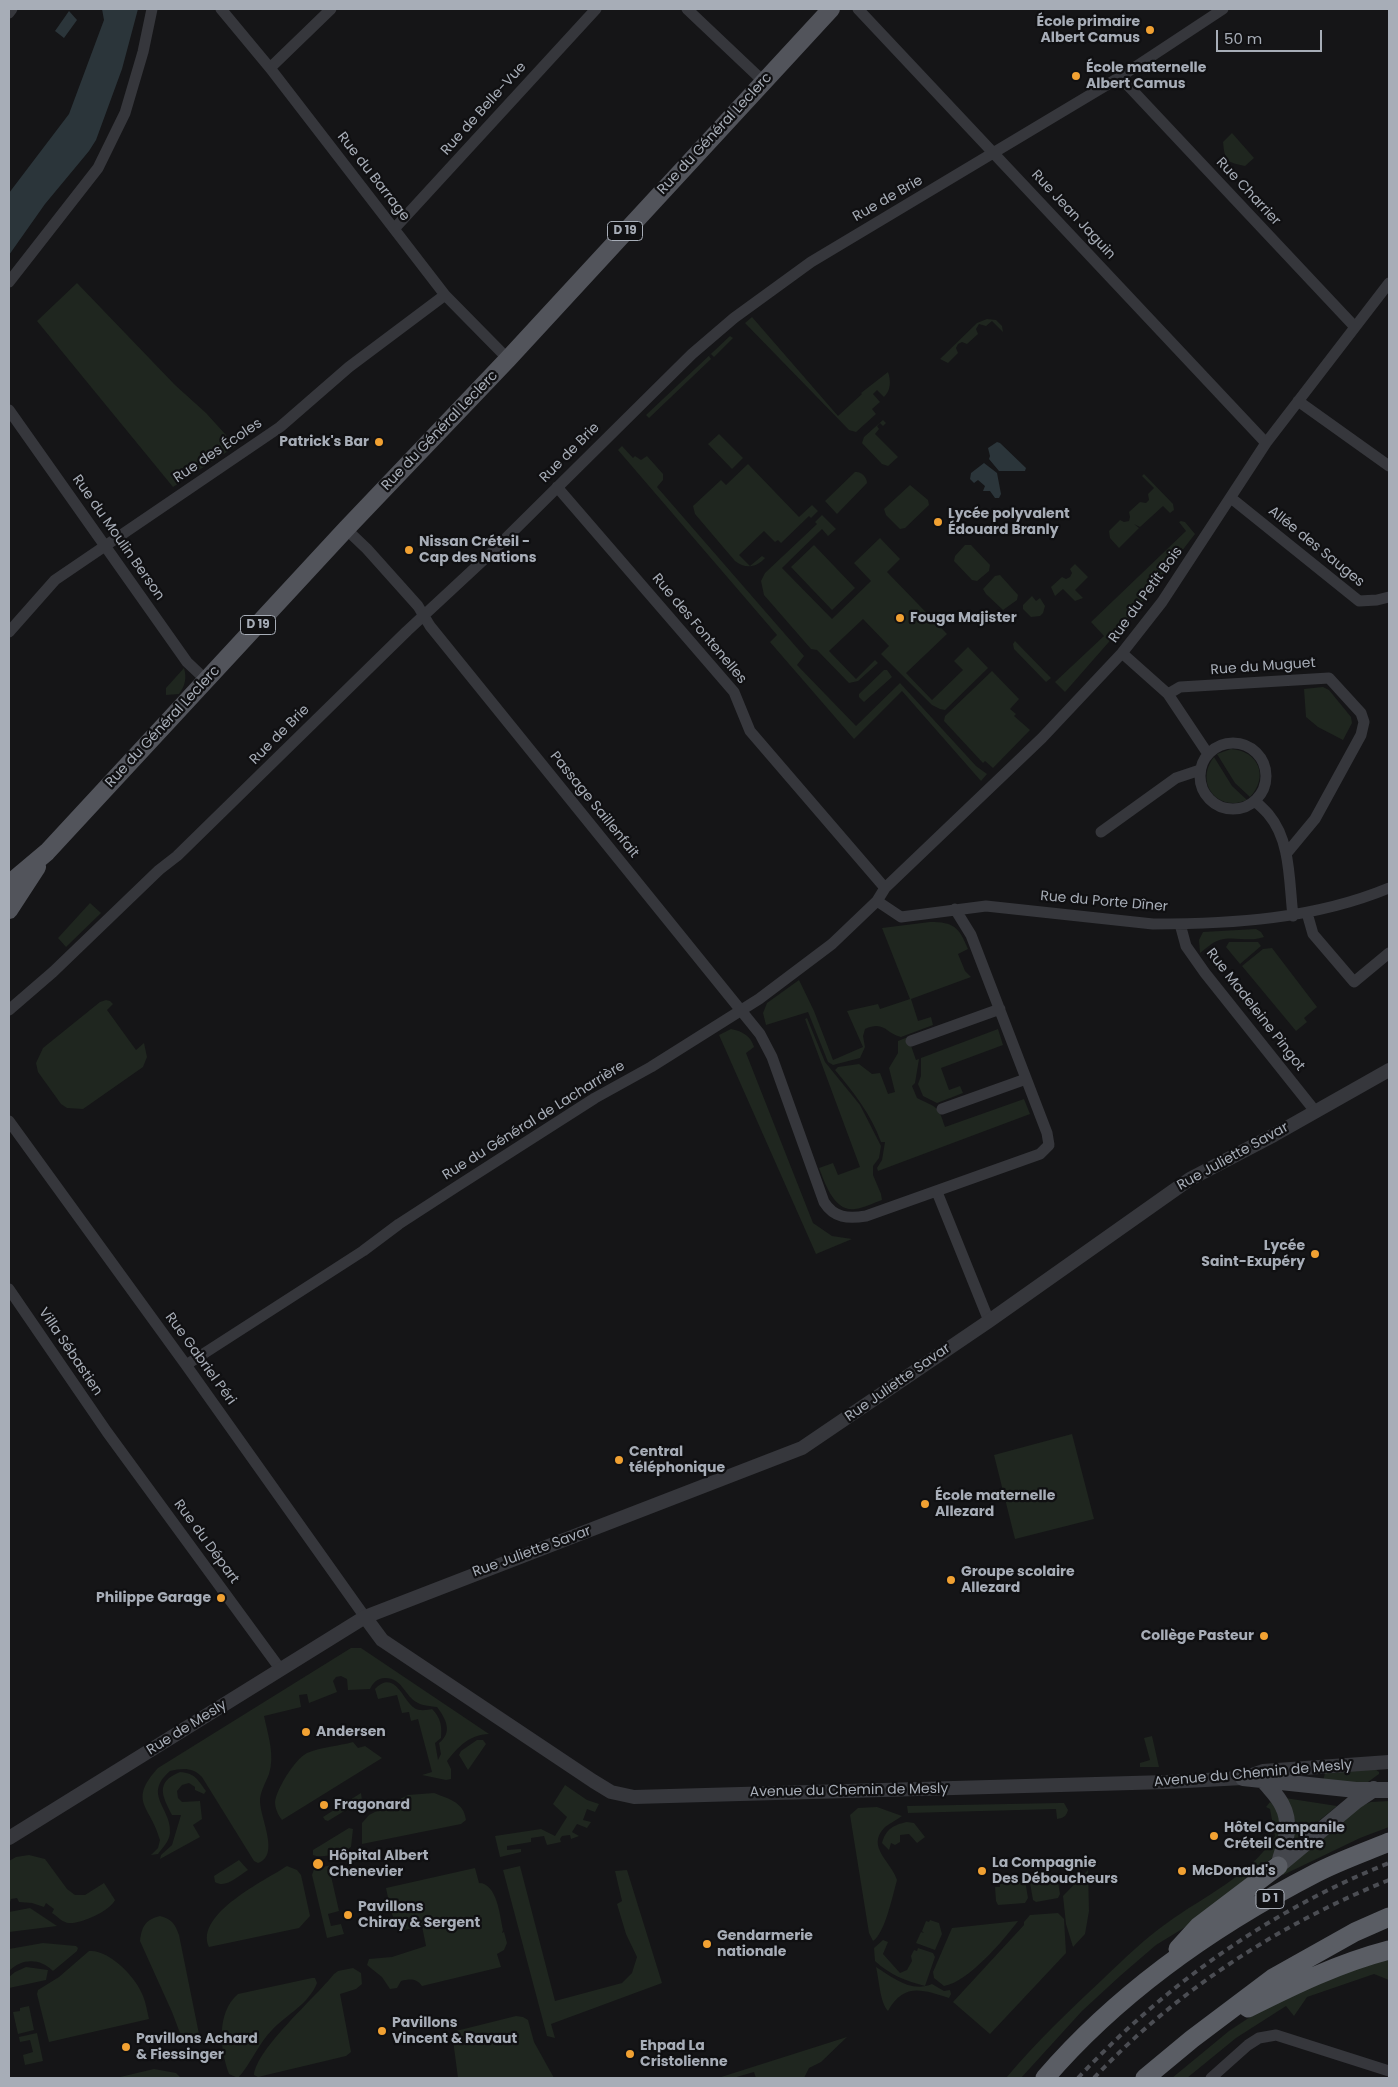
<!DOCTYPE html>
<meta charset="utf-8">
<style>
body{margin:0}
#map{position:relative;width:1398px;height:2087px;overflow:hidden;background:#151517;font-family:Poppins,sans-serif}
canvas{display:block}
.frame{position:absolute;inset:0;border:10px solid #a7adb7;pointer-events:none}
.scale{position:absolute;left:1216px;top:30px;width:106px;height:22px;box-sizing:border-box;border:2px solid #a7adb7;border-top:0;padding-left:6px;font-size:15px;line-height:18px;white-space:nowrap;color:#a7adb7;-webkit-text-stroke:4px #101012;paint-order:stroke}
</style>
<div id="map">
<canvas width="1398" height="2087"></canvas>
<div class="frame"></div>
<div class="scale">50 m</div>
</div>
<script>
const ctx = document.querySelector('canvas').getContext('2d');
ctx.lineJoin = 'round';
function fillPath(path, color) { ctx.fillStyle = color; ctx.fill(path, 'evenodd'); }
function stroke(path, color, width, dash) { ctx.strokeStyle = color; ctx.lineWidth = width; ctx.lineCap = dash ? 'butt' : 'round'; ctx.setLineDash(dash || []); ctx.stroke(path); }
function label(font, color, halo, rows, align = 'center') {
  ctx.font = font + ' Poppins,sans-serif'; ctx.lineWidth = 4.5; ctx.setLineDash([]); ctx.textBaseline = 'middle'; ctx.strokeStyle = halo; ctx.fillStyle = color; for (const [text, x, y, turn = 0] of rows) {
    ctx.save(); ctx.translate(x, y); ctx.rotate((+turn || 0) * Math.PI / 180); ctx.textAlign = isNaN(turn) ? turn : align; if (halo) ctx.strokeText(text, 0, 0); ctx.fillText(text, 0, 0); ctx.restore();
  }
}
fillPath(new Path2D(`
 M1232,133L1254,158L1245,166C1226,162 1225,161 1223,142Z
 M77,283L175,385L206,413L236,446L173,487L37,321Z
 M752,317L838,416L862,394L861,393L888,372C891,381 891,390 884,397L877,390L873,394L880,402L872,409L876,414L856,432L849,430L745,323Z
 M987,319L996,320L1002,326L1003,332L992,321L986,326L979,324L976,329L978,334L967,344L962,342L958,344L956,348L958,353L948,363L940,359L977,323Z
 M730,336L733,338L714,357L711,354L709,356L711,359L649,418L646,415Z
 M883,420L886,423L883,426L880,423L877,426L879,429L875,434L898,457L888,466L882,464L862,443L864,437Z
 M719,434L743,458L732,469L708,444Z
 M622,446L633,458L635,456L641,460L647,456L663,474V480L657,487L804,656L797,665L856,726L900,683L976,766L987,774L981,781L902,691L854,739L770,642L777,635L618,450Z
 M748,464L799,517L812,505L818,511L811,518L809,516L781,543L778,540L775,542L764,531L739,555L750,566L762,556L765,558C756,568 745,569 735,561L695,514L693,506L721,480L726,485Z
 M855,472C861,471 867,477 867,483L837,514L825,501Z
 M1144,474L1173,504L1174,510L1170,513L1163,506L1140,527L1134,524L1139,528L1119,548L1110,538L1109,531L1120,520L1124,522L1129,521L1130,517L1129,512L1140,502L1146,503L1149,500L1148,494L1154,488L1142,476Z
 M910,485L928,500L929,505L905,528L900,529L886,515L884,509Z
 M822,515L836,529L828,536L822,529L782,568L832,619L871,581L854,563L880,538L900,559L887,572L947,634L906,673L932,700L963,670L954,661L968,647L988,668L945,710L940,709L932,705L881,654L889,646L863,619L829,651L856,679L875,660L878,663L858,681L849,683L817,650L811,649L764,595L761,581L765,573L817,524L815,522Z
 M1181,521L1185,522L1195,534L1129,619L1065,692L1055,682L1104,636L1091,622L1186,531L1179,522Z
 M814,545L855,588L832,610L791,567Z
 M965,545H971L990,565L989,571L977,581L972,580L954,561L955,556Z
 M1075,564L1088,577L1075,590L1083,598L1075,601L1063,589L1055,596L1051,587L1062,577L1066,579L1070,577L1072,573L1070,569Z
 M1000,575L1018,595L1017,600L1003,610L986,594L983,589L995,576Z
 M1032,596L1036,601L1040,598L1045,606L1043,613L1040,616L1031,617L1023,609V605Z
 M1015,641L1051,678L1046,682L1014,649L1013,644Z
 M184,668C187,678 185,686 179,694L166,695V688Z
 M884,670H887L892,677L864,702L859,697V694Z
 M992,671L1019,699L1010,709L1016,714L1014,716L1030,730L993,768L985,761L983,763L944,721L945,716Z
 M1323,687L1329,690L1351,717L1352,723L1343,740L1318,727L1306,717L1304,689Z
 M1231,749C1259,751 1269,777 1250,797L1235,783L1217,754Z
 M1214,757L1232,786L1247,800C1217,813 1194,782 1214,757Z
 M90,903L101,913L66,947L58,938Z
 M930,922C954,922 959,927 968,949L958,954L965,971L971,977L911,999L918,1021L931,1017L933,1025L901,1037C886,1034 885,1020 865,1029L863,1036L865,1047L860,1058L833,1065L828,1062L808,1012L766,1025L763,1013L767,1003L799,980L814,1011L833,1060L863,1047L847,1011L878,1004L880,1009L910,999L882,928Z
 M1256,929L1261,932L1264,937C1251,942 1237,937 1224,939C1214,940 1207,948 1200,953L1199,940L1203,932Z
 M1229,942H1258L1261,946L1240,964L1226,947Z
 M1272,948L1317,1007L1304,1018L1307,1022L1296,1031L1242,966L1263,949Z
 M106,1000L110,1001L113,1004L107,1010L136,1050L144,1043L147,1057L143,1067L83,1109L67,1108L61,1104L38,1072L36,1063L43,1048L100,1002Z
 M807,1018L825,1062L860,1105L881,1146L879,1158L873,1166V1175L881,1194L882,1200C873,1203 864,1208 855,1209C834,1212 825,1183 819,1168L833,1163L838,1175L860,1167L805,1019Z
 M731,1029C742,1031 751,1036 754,1047L746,1053L813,1223L832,1236L852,1239L816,1254L719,1035Z
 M998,1029L1003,1045L941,1068L949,1090L960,1086L963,1093L937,1103L923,1096L918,1084L921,1076V1058Z
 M908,1037L916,1060L919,1059L915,1083L912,1086L917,1098C937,1108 938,1105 945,1127L1024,1099L1030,1114L878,1171L877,1168L882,1160L885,1142H881C871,1114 854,1093 835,1070L838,1067L859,1064L872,1074L880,1073L888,1094L895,1092L889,1068L898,1053V1041Z
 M1072,1434L1094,1519L1015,1539L994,1455Z
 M351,1648H361L489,1734C469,1735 459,1746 447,1761L451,1769V1779L446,1780L422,1775L432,1772L418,1719L411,1721L409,1712L402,1713L397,1695L378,1699L375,1689C396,1668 403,1703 416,1709C421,1711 427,1710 432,1709C441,1718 442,1726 441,1738L435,1743L438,1760L441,1754L439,1743C453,1732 446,1719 437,1707C431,1706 423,1706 418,1703C404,1696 403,1678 385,1678C377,1678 373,1683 370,1689L348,1690L347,1679L341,1676L336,1677L333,1681L337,1692L309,1703L307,1694L299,1695L301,1707L264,1716C268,1735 275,1755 269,1774C266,1782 261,1790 260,1799C259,1817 281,1855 258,1863L254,1861L202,1777C193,1767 182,1768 170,1771C142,1795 172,1808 170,1833C169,1842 163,1847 158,1854L151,1855L158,1848L160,1840C151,1806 127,1802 158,1768Z
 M1152,1736L1159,1767H1140V1763L1150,1760L1144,1738Z
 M477,1740H483L486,1744L468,1770L459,1755L461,1751Z
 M353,1742L358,1748L365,1746L382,1758L282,1820C278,1815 275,1808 275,1802C277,1788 295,1759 307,1753C321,1747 339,1746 353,1742Z
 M1375,1769L1379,1772V1774L1361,1787L1323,1781L1325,1773Z
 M180,1772C195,1773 198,1780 206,1791L204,1794L195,1790V1787L189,1783L182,1785L177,1791L178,1798L182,1802L200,1801L202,1819L193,1825L200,1837L160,1859L161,1855L172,1845L181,1815H172C162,1796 155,1782 180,1772Z
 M565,1785L587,1800L599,1804L595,1812L587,1809L583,1820L591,1822L587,1828L577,1824L572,1832L579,1836L571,1839L570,1835L562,1836L560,1839L561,1842L547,1845L544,1836L531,1838V1842L507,1846V1850L521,1849V1852L500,1857L495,1836L541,1829L555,1836L567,1817L553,1804Z
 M361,1793L362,1800L328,1821L325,1820L323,1817Z
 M434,1793C449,1799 464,1802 466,1820L461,1824L362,1844V1823L369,1815L408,1795Z
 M1285,1798L1337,1806L1294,1841Z
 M1389,1801V1827L1360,1838L1283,1875L1280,1872L1361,1806L1371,1802Z
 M1270,1802L1278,1808L1281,1842L1272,1858L1187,1926L1156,1945L1120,1976L1082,2011L1021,2078H1006C1036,2042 1070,2010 1104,1978C1124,1959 1144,1939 1167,1923C1204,1896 1250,1876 1275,1836L1270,1809L1266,1807Z
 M1060,1803H1064L1068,1810C1066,1817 1063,1818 1057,1819L1056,1809L908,1813L907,1806Z
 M877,1807L902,1816C897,1820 890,1823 885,1827C865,1847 892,1862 897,1880C893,1894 885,1933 873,1941L869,1933L850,1815L858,1808Z
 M907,1822L914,1823L925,1837L917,1843L909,1834L900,1835V1842L895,1845L891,1843L889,1850L882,1843C886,1829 893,1825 907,1822Z
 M349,1828L353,1829L351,1847C343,1853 322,1859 313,1855V1850Z
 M29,1855L45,1859L67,1889L75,1895H85L104,1883L115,1900C110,1911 81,1924 69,1923C63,1923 57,1916 52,1913L54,1909L46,1903L44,1907L32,1903L19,1902L17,1898L11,1899L9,1905V1861L16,1857Z
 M239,1860L248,1870C238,1876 226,1889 215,1882L214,1876Z
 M336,1864L338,1874L331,1876L339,1911L328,1914L331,1926L341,1924L344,1934L327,1938L312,1875L314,1869Z
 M287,1866L297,1870L301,1875L310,1916L299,1928L209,1947C194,1914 266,1880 287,1866Z
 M520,1866L555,2001L622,1983L632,1973L637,1957L626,1934L617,1904L622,1901L615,1871L627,1870L662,1983L551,2024L555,2038L547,2036L503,1870Z
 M475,1868L479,1883C497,1883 500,1916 503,1930L502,1933L504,1932L507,1943L504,1950L497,1954L501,1967L422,1986C416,1978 410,1979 401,1981L397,1988L390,1989L382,1977L367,1965L369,1959L392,1957L426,1946L422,1926L400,1931L391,1912L386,1888Z
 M1088,1870L1089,1911L1085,1934L1073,1947L1066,1924L1063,1896Z
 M1057,1876L1060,1894L1058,1898L1036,1902L1033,1900L1030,1883L1033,1882L1032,1880L1043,1878L1044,1882L1046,1878Z
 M1025,1880L1028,1898L1025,1903L998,1905L996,1901L995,1887H1000V1884L1012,1882L1014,1885V1882Z
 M30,1908L57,1926L9,1932V1912Z
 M1058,1913L1064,1919L1066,1953L990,2034L953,2002L1024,1925V1922L1030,1915Z
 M160,1916C172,1919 175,1924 179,1935L200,2039L193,2045H186L183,2041L172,2012L140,1941C142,1926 145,1920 160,1916Z
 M930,1920L939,1923L942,1934L935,1950L916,1943L921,1932L924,1933L922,1931L926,1921L929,1922Z
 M1018,1921C1003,1941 968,1982 944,1986L934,1978L933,1972L952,1928Z
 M883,1940L888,1942L883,1954L900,1973L907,1970L912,1961L911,1956L914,1950L917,1951L918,1948L933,1953L935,1957L925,1986C906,1981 890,1975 875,1961L874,1948Z
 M43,1943L76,1946L78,1948L77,1951L53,1971C40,1958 22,1958 9,1971V1949Z
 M89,1951C109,1949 137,1978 143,1996C146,2003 147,2011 149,2019L49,2042L37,1994L38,1990L59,1977Z
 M1389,1957V1980L1374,1974L1307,1997L1294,2016L1286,2006L1236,2038L1187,2078H1172L1229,2031L1253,2015L1308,1985Z
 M26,1967L48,1970L46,1980L9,1988V1977L15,1972Z
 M876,1967C893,1978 912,1993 932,1984L944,1991L950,1990L951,1994L949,1998C923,1990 904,1982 888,2011C880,2003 879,1979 876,1967Z
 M353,1968L361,1973L362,1984L356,1989L340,1994L351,2052L346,2056L258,2077L254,2075C257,2048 315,1998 334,1974L338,1971Z
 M312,1978H315L317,1983C309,2004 286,2015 272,2030C258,2044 251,2064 238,2078L229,2074C220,2049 216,2013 238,1994Z
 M29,2006L34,2030L18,2034L13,2012L20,2011V2008Z
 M516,2016L523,2017L528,2020L534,2042L554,2078H458L453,2040L456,2031Z
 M37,2033L43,2061L25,2065L23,2055L33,2052L30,2040L20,2042L19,2037Z
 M847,2037L821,2062L809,2068L804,2078H756L754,2072L733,2078H718Z
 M154,2069L176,2073L181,2078H116Z`), '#1f261f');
fillPath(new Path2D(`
 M102,9H138L122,69L96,140L89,151L45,204L9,255V193L69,114L104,20Z
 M69,11L77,20L64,38L55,31Z
 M997,442L1000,443L1026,468L1025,471H999L989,459L990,456L988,448Z
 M984,463L997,473L1001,494L999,498H995L990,491H983L985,486L978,480L974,483L970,479L971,473Z`), '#2b353a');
stroke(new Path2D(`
 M221,9L270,68L445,295L508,359
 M687,9L763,81
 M858,9L1266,443
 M9,13L12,9
 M270,68L331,9
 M1120,77L1354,326
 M394,229L596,9
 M9,282L98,168L125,113L143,52L152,9
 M1298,401L1389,466
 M9,410L187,662L206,680
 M557,487L734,692L750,731L885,888
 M1231,498L1359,601L1377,600L1389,597
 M346,529L367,549L418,606L430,626L760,1034L772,1057L824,1202C834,1218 848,1219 866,1216L1040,1154L1049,1145L1047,1133L971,935L955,909
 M9,632L55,580L280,427L349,367L445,295
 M1122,653L1168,694L1208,754
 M1168,694L1180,687L1329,678L1361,713L1364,722L1361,735L1315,819L1286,854
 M1200 776a33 33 0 1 1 66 0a33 33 0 1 1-66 0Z
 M1255,801C1259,805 1265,810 1269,815C1291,841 1289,883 1293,916
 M1101,832L1176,778L1200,770
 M877,901L901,917L986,906L1153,924C1233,924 1314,919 1389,888
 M1307,913L1313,934L1354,982L1389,953
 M1180,924L1186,946L1205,973L1315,1111
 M9,1010L53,972L159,870L177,856L407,631L491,553L692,354L734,318L811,262L1120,77L1223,9
 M911,1041L1000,1009
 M942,1109L1026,1079
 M9,1121L186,1365L365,1617
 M937,1192L989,1321
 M9,1289L107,1432L281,1670
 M186,1365L363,1251L399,1224L456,1187L595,1098L651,1067L759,999L832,944L877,901L885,888L1042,738L1122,653L1162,602L1266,443L1389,283
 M1211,2078L1248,2045L1259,2038L1276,2035L1389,2071`), '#36373c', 11);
stroke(new Path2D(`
 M365,1617L382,1640L593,1781L611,1792L634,1797L1167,1782L1243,1778L1263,1771L1389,1762
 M9,1838L365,1617L802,1448L989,1321L1190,1179L1274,1135L1389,1070`), '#36373c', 14);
stroke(new Path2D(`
 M1243,1778L1356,1790H1389
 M1263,1780C1269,1788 1278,1796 1282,1805C1293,1825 1284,1846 1278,1866
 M1278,1866L1356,1801L1374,1789`), '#44464c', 16);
stroke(new Path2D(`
 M9,884L47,852L346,529L508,359L831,9
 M9,910L37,867`), '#52545b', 18);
stroke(new Path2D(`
 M1178,1949L1199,1926L1278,1866
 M1248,2008C1294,1985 1339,1963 1389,1950
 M1045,2078C1119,1992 1215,1925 1316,1873C1339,1861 1365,1852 1389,1842
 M1145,2078L1192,2039L1273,1978L1355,1932L1389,1917`), '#5a5d64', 19);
stroke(new Path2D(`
 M1078,2078C1165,1985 1270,1910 1389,1863
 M1094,2078C1176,1991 1279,1924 1389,1880`), '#4b4d53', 4, [6, 5]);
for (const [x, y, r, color] of [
 [1150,30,5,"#f1a132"],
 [1076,76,5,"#f1a132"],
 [379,442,5,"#f1a132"],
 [938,522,5,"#f1a132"],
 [409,550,5,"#f1a132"],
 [900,618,5,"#f1a132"],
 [1315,1254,5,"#f1a132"],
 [619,1460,5,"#f1a132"],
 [925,1504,5,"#f1a132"],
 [951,1580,5,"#f1a132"],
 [221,1598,5,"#f1a132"],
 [1264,1636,5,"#f1a132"],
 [306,1732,5,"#f1a132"],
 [324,1805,5,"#f1a132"],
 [1214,1836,5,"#f1a132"],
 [318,1864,6,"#f1a132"],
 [982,1871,5,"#f1a132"],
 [1182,1871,5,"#f1a132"],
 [348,1915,5,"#f1a132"],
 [707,1944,5,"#f1a132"],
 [382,2031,5,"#f1a132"],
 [126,2047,5,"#f1a132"],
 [630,2054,5,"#f1a132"]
]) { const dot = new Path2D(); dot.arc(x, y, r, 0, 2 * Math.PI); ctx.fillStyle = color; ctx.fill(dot); stroke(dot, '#101012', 2); }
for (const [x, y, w] of [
 [625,231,35],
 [258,625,35],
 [1270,1899,28]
]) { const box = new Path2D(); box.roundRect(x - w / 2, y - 9.5, w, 19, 4); ctx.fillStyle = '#101012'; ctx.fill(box); stroke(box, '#a7adb7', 1); }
label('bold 12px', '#a7adb7', null, [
 ["D 19",625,231],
 ["D 19",258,625],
 ["D 1",1270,1899]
]);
label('bold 14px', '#a7adb7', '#101012', [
 ["École primaire",1140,22,"right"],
 ["Albert Camus",1140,38,"right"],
 ["École maternelle",1086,68],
 ["Albert Camus",1086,84],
 ["Patrick's Bar",369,442,"right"],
 ["Lycée polyvalent",948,514],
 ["Édouard Branly",948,530],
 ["Nissan Créteil -",419,542],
 ["Cap des Nations",419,558],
 ["Fouga Majister",910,618],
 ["Lycée",1305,1246,"right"],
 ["Saint-Exupéry",1305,1262,"right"],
 ["Central",629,1452],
 ["téléphonique",629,1468],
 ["École maternelle",935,1496],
 ["Allezard",935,1512],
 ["Groupe scolaire",961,1572],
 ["Allezard",961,1588],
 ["Philippe Garage",211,1598,"right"],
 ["Collège Pasteur",1254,1636,"right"],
 ["Andersen",316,1732],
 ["Fragonard",334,1805],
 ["Hôtel Campanile",1224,1828],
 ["Créteil Centre",1224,1844],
 ["Hôpital Albert",329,1856],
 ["Chenevier",329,1872],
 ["La Compagnie",992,1863],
 ["Des Déboucheurs",992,1879],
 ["McDonald's",1192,1871],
 ["Pavillons",358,1907],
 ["Chiray & Sergent",358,1923],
 ["Gendarmerie",717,1936],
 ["nationale",717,1952],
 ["Pavillons",392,2023],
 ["Vincent & Ravaut",392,2039],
 ["Pavillons Achard",136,2039],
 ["& Fiessinger",136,2055],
 ["Ehpad La",640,2046],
 ["Cristolienne",640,2062]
], 'left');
label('14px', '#a7adb7', '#101012', [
 ["Rue de Belle-Vue",484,109,-48],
 ["Rue du Général Leclerc",715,134,-47],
 ["Rue du Barrage",373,177,52],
 ["Rue Charrier",1248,192,47],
 ["Rue de Brie",888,199,-30],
 ["Rue Jean Jaguin",1073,215,47],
 ["Rue du Général Leclerc",440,431,-46],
 ["Rue des Écoles",218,451,-34],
 ["Rue de Brie",570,453,-45],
 ["Rue du Moulin Berson",118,538,55],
 ["Allée des Sauges",1316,547,39],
 ["Rue du Petit Bois",1146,595,-54],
 ["Rue des Fontenelles",699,629,50],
 ["Rue du Muguet",1263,667,-4],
 ["Rue du Général Leclerc",163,727,-47],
 ["Rue de Brie",280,735,-45],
 ["Passage Saillenfait",594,805,51],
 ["Rue du Porte Dîner",1104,902,5],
 ["Rue Madeleine Pingot",1255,1010,52],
 ["Rue du Général de Lacharrière",534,1121,-32],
 ["Rue Juliette Savar",1233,1157,-29],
 ["Villa Sébastien",70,1352,56],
 ["Rue Gabriel Péri",200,1359,54],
 ["Rue Juliette Savar",898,1383,-35],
 ["Rue du Départ",206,1542,54],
 ["Rue Juliette Savar",532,1552,-20],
 ["Rue de Mesly",187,1728,-32],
 ["Avenue du Chemin de Mesly",1253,1774,-5],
 ["Avenue du Chemin de Mesly",849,1791,-1]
]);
</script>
